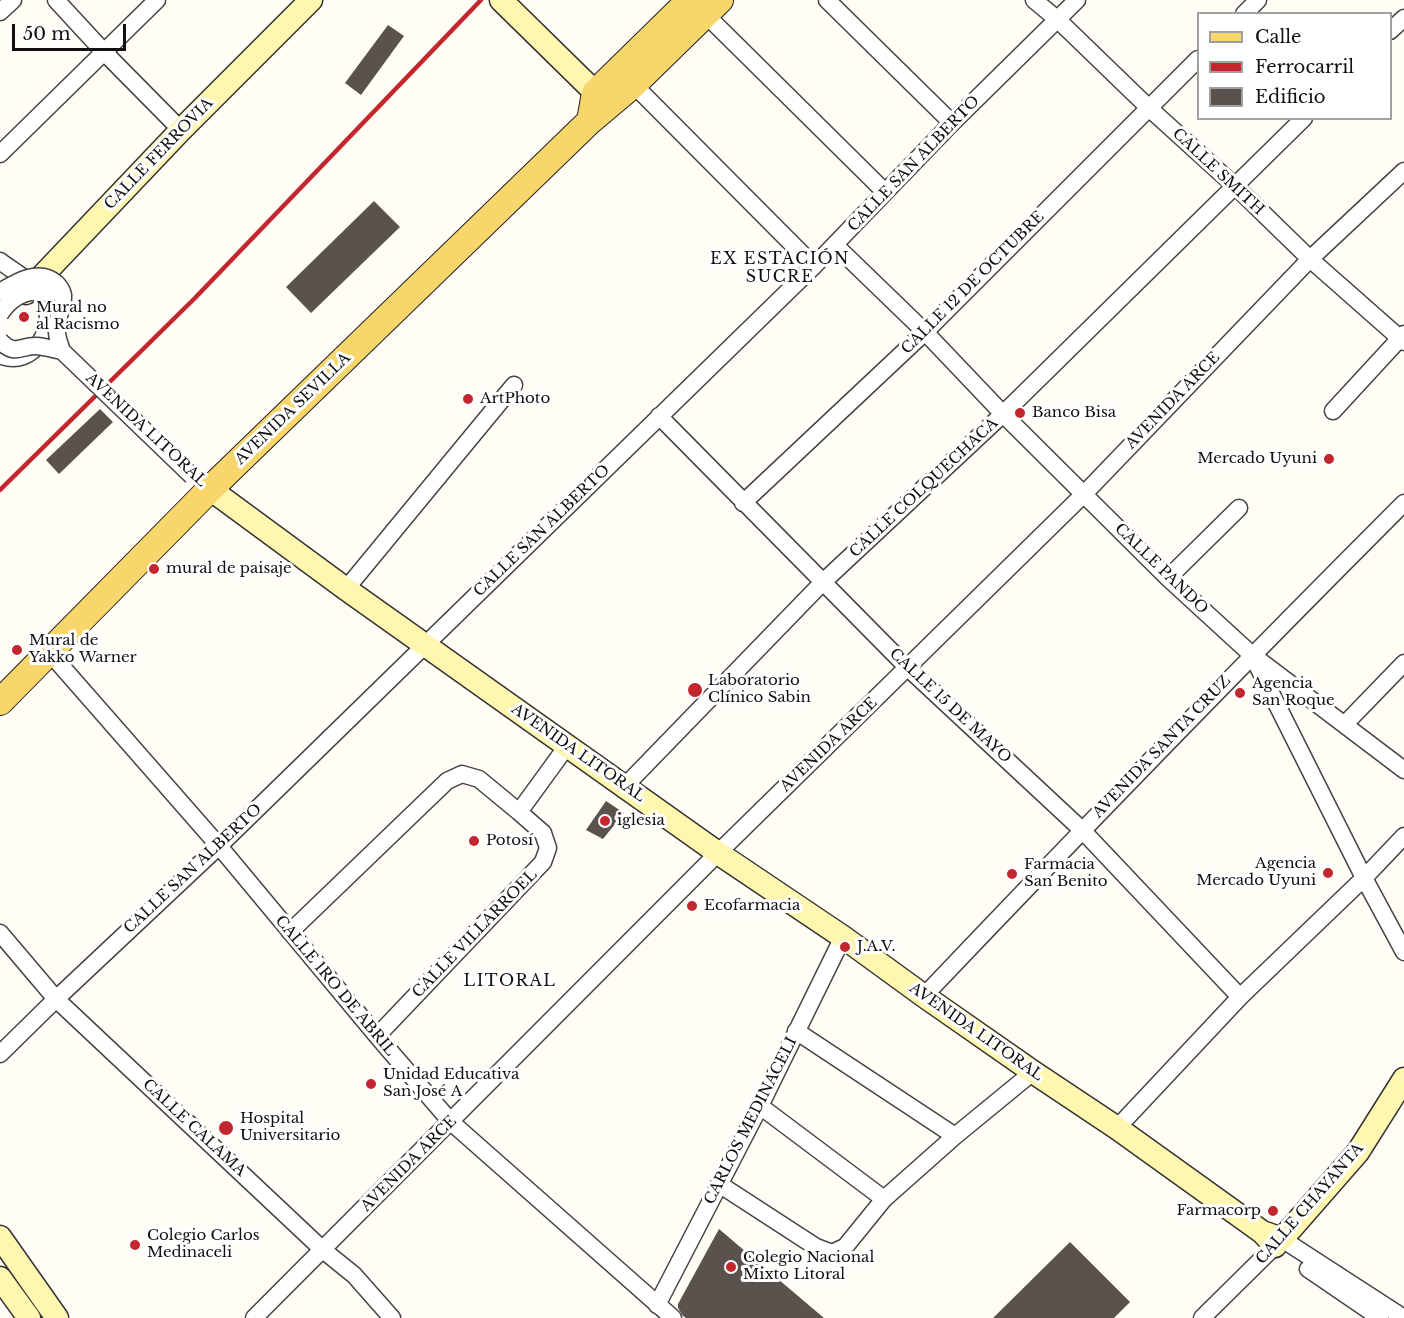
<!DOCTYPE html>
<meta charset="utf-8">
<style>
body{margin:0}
#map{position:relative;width:1404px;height:1318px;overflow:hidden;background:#fffdf5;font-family:"Libre Baskerville",serif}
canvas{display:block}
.legend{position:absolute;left:1197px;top:12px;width:195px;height:108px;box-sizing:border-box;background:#fff;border:2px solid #a0a0a0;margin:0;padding:8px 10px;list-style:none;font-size:18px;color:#111}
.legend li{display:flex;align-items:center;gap:12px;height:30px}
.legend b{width:30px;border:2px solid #a0a0a0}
.scale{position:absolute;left:12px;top:24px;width:114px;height:27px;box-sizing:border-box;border:3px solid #111;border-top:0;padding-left:8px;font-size:18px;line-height:21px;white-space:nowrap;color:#111;-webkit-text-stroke:4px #fff;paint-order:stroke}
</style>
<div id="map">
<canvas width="1404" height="1318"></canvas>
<ul class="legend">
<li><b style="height:8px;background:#f9d66b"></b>Calle</li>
<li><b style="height:8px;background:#c4262e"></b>Ferrocarril</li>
<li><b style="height:16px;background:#5a524d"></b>Edificio</li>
</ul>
<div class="scale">50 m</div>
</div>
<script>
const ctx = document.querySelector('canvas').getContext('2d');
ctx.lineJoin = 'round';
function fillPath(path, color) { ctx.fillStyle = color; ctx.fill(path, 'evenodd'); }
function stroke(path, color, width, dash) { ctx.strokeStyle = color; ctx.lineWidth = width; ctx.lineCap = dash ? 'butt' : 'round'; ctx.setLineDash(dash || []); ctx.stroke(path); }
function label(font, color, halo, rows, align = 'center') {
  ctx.font = font + ' "Libre Baskerville",serif'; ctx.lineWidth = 6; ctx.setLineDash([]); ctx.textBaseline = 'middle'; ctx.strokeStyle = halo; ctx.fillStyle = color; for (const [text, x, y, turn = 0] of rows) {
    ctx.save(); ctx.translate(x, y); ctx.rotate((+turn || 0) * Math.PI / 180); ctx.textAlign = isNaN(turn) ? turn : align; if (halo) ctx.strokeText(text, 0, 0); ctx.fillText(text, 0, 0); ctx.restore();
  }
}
fillPath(new Path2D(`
 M388,25L404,36L361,95L345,83Z
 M374,201L400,227L311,313L286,287Z
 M100,409L113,422L59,474L46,460Z
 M606,801L624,813L603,839L586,830Z
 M719,1229L824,1318H686L683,1316L678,1308V1304Z
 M1070,1242L1130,1302L1114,1318H993Z`), '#5a524d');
const street = new Path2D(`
 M56,0L104,52L181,130
 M827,0L952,123
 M1034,0L1058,20L1149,108L1236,187L1310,259L1404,342
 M700,9L885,192
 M0,12L13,0
 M1244,14L1258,0
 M1390,31L1404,18
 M628,79L814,266
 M0,154L157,0
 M835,245L925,332L1003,414L1168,578L1252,655L1364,878L1404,952
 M0,261C14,272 34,282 43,297C59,326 33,370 0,355
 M1333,411L1404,334
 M659,416L908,668L1082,830L1240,997
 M743,503L925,332L1198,59
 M1168,578L1239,508
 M346,589L514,385
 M49,652L219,846L377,1036L451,1122L673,1318
 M1255,657L1404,770
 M1345,724L1404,663
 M625,786L823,582L1003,414L1304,118
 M519,812L567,746
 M290,932L447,781L462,774L479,779L519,812L543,833L548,848L543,862L377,1036
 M0,933L56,999L323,1250L354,1275L392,1318
 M924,996C1082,830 1242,665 1404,503
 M796,1031L955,1136
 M0,1054L56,999L219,846L814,266L952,123L1077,0
 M760,1106L884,1199
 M1117,1128L1240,997L1364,878L1404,836
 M719,1184L816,1247L832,1253L845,1247L884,1199L955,1136L1033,1072
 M1308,1269L1380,1318
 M657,1305L760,1106L843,937
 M254,1318L718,853L1084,494L1310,259L1404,171
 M1202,1318L1282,1239L1404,1318`);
const secondary = new Path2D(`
 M501,0L607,104
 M26,293L181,130L311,0
 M210,489L346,589L718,853L843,937L924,996L1033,1072L1117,1128L1262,1232L1275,1246
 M1262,1232L1282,1239L1358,1152L1404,1079
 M0,1237L57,1318
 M0,1278L29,1318`);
const primary = new Path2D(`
 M590,121L595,93L690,0
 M0,702L210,489L590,121L634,84L720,0`);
stroke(street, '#444', 19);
stroke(secondary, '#333', 25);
stroke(primary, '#222', 28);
stroke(street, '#fff', 16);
stroke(secondary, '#fff6b0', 22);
stroke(primary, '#f9d66b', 26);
stroke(new Path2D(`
 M0,490L195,298L481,0`), '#c4262e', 4.5);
const streetBridge = new Path2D(`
 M0,292C16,282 39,268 56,283C60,287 62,290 63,295C64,308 55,320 57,332C57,338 60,345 62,351L192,476
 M0,314C12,296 28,287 49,294
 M0,341C16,357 20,345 37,346C45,347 54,349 62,351`);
stroke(streetBridge, '#444', 19, []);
stroke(streetBridge, '#fff', 16);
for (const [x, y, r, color] of [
 [24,317,6,"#c4262e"],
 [468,399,6,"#c4262e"],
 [1020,413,6,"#c4262e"],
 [1329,459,6,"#c4262e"],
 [154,569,6,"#c4262e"],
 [17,650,6,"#c4262e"],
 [695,690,8,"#c4262e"],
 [1240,693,6,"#c4262e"],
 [605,821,6,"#c4262e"],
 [474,841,6,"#c4262e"],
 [1328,873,6,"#c4262e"],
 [1012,874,6,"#c4262e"],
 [692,906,6,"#c4262e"],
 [845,947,6,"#c4262e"],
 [371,1084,6,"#c4262e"],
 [226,1128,8,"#c4262e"],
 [1273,1211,6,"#c4262e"],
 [135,1245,6,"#c4262e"],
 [731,1267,6,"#c4262e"]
]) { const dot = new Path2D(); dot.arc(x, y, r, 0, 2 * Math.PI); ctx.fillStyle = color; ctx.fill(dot); stroke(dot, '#fff', 2); }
label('15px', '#111', '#fff', [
 ["CALLE FERROVIA",159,154,-46],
 ["CALLE SAN ALBERTO",914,164,-46],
 ["CALLE SMITH",1218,172,43],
 ["CALLE 12 DE OCTUBRE",973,283,-45],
 ["AVENIDA ARCE",1173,401,-46],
 ["AVENIDA SEVILLA",293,409,-44],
 ["AVENIDA LITORAL",146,430,43],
 ["CALLE COLQUECHACA",924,488,-43],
 ["CALLE SAN ALBERTO",542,531,-44],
 ["CALLE PANDO",1161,569,44],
 ["CALLE 15 DE MAYO",950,706,43],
 ["AVENIDA ARCE",829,745,-44],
 ["AVENIDA SANTA CRUZ",1162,747,-46],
 ["AVENIDA LITORAL",578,753,35],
 ["CALLE SAN ALBERTO",193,869,-43],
 ["CALLE VILLARROEL",475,934,-46],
 ["CALLE 1RO DE ABRIL",335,986,50],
 ["AVENIDA LITORAL",976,1032,35],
 ["CARLOS MEDINACELI",751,1121,-63],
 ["CALLE CALAMA",194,1128,43],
 ["AVENIDA ARCE",409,1164,-45],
 ["CALLE CHAYANTA",1310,1204,-49]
]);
label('15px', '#111', '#fff', [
 ["Mural no",36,308],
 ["al Racismo",36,325],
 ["ArtPhoto",480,399],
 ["Banco Bisa",1032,413],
 ["Mercado Uyuni",1317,459,"right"],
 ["mural de paisaje",166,569],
 ["Mural de",29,641],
 ["Yakko Warner",29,658],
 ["Laboratorio",708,681],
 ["Clínico Sabin",708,698],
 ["Agencia",1252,684],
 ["San Roque",1252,701],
 ["iglesia",617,821],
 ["Potosí",486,841],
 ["Agencia",1316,864,"right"],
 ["Mercado Uyuni",1316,881,"right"],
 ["Farmacia",1024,865],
 ["San Benito",1024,882],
 ["Ecofarmacia",704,906],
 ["J.A.V.",857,947],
 ["Unidad Educativa",383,1075],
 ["San José A",383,1092],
 ["Hospital",240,1119],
 ["Universitario",240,1136],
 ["Farmacorp",1261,1211,"right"],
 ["Colegio Carlos",147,1236],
 ["Medinaceli",147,1253],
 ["Colegio Nacional",743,1258],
 ["Mixto Litoral",743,1275]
], 'left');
ctx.letterSpacing = '1.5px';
label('16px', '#111', '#fff', [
 ["EX ESTACIÓN",780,259],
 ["SUCRE",780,277],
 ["LITORAL",510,981]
]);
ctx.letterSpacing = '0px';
</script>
